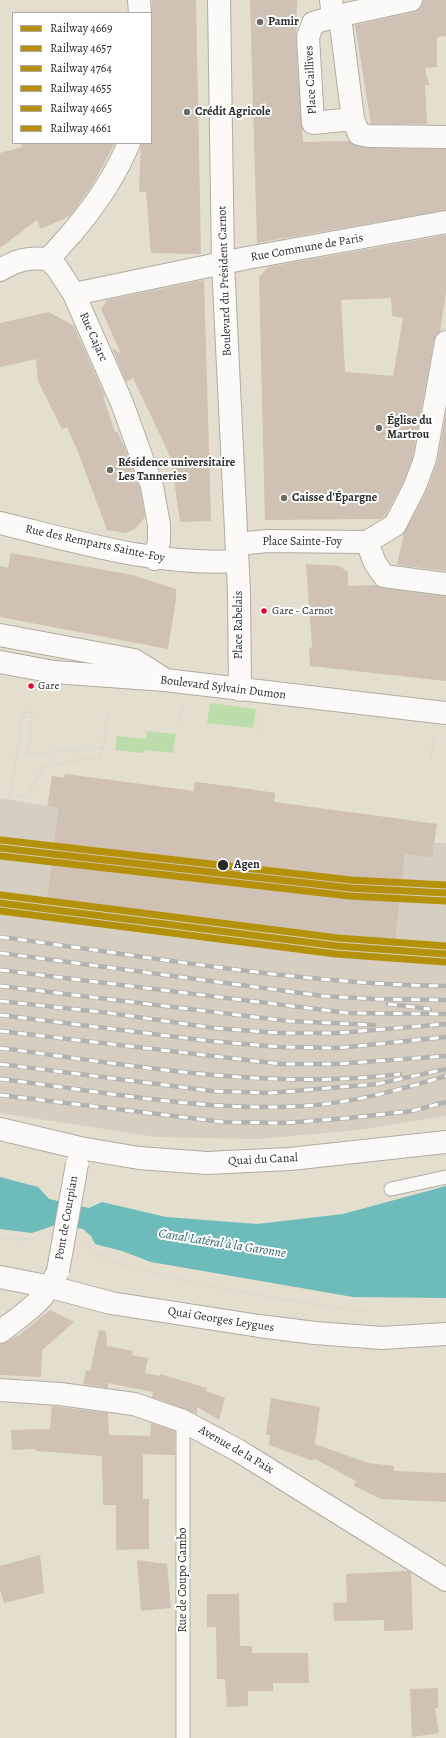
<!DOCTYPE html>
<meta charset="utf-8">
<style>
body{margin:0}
#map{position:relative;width:446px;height:1738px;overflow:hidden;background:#e3decd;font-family:Alegreya,serif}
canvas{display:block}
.legend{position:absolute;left:12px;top:12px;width:140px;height:132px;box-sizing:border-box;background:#fff;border:1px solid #aaa;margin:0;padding:5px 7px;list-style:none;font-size:12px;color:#2b2b2b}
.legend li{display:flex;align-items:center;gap:8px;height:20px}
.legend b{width:20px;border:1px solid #aaa}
</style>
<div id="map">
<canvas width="446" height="1738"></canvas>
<ul class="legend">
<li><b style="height:5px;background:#b59109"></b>Railway 4669</li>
<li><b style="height:5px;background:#b59109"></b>Railway 4657</li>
<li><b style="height:5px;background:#b59109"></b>Railway 4764</li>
<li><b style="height:5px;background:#b59109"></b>Railway 4655</li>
<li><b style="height:5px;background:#b59109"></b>Railway 4665</li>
<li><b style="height:5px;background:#b59109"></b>Railway 4661</li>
</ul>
</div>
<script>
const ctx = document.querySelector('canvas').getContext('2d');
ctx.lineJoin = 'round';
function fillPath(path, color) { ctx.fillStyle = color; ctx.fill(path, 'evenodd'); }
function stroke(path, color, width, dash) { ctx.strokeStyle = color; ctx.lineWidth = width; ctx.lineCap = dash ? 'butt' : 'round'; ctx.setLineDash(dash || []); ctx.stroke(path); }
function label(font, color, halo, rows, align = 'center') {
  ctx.font = font + ' Alegreya,serif'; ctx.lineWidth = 4; ctx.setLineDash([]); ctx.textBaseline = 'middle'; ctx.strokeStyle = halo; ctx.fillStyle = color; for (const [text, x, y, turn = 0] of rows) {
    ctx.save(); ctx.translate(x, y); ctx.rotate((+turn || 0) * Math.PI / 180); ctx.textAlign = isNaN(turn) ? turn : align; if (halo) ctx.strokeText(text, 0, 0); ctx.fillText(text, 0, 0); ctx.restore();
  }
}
fillPath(new Path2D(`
 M65,774L194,791L195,782L235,787L275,793L274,802L437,824L434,843H446V1116L358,1130L259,1139L156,1137L0,1113V798L47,806L52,776L64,778Z`), '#d6cfc1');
fillPath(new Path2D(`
 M210,703L256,709L253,728L207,723Z
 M147,731L176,734L173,753L145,750L144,753L115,750L117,736L146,739Z`), '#bcdcab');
fillPath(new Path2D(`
 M0,1177L38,1187L49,1199L89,1208L102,1202L166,1217L257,1224L343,1214L446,1186V1298L353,1297L151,1262L122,1251L95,1244L91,1236L83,1229L58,1224L32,1233L0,1229Z`), '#6dbbbb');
fillPath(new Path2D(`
 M152,0H196L201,254L151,253L146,192H139L141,143H151Z
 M250,0H297L296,38L303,142L349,141L356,146L369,148L446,149V210L257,243Z
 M423,0H446V36L437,37V67L425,68L429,85H425L427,124H371L355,25L414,12L420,9Z
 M21,143H115L93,184L70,216L41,229L37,220L0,248V153L22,147Z
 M446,235V291L440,332L434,340L413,456L404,481L385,516L380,519L265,520L259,277L268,267ZM391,298L392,316L403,318L393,376L345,372L341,300Z
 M204,280L211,521L180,522L171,458L133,378L126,382L112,348L121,354L101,309L107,300Z
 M49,312L74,326L105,396L103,397L115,432L117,431L128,456L140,489L145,517L135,529L125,533L107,530L78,452L67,427L62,429L38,381L36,359L0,367V323Z
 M446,413V571L397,565L404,533L426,492L437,463Z
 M11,553L132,575L176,589V600L168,649L0,617V566L8,568Z
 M306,564L339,566L348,572V586L376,585L382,588L446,596V681L310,666L309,648L312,647Z
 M65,774L194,791L195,782L235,787L275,793L274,802L437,824L432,858L405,854L394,947L47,899L59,807L48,806L52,776L64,778Z
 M50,1310L74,1322L42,1350L41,1377L0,1375V1344L7,1342L17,1335L18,1336Z
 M99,1330L106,1331L107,1346L133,1351L132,1355L148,1358L145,1373L160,1376V1374L207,1388L206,1391L225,1398L219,1420L197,1407V1414L152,1397L153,1392L108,1383V1388L83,1384L86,1370L90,1371Z
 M271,1398L320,1407L315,1444L368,1463L394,1466V1471L446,1473V1502L381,1499L354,1486L356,1481L313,1458V1461L269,1445L270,1435H266Z
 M52,1406L108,1413L109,1435L150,1436L151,1423L175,1431V1455L143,1454V1499H149V1549L116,1550V1505H103L102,1456L36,1451V1449L12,1450L11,1430L50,1429Z
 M40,1555L44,1593L4,1603L0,1589V1566Z
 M137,1560L167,1564L171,1608L141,1611Z
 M409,1571L411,1573L413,1630L384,1631V1620L334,1621L333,1603L347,1602L346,1574Z
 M207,1594H239L240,1646H252V1653H308L309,1683H273V1691H248V1706L227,1707L225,1679H217L216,1627H207Z
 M438,1688V1708H435L439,1733L412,1737L410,1689Z`), '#cfc1b4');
const lane = new Path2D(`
 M391,1189L446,1177
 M183,1738V1421`);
const street = new Path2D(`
 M139,0L140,13
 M331,0L333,17L341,25L353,119L313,123L308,37L313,23L333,17L411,0
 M353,119L359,134L369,136L446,137
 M48,259L57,268L74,294L122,403L152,486L159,525V541L155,559
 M48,259C57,251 63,242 71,234C95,206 115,177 129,143
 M0,270C16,260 29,257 48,259
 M74,294L247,258L446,222
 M0,523C79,542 155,566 237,561
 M367,542L375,563L384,576L446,584
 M237,544L268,541L367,542L395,525L415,486L425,459L446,342
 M0,1277L51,1287L111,1303L259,1326L315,1333L382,1338L446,1334
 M0,1332C22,1315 45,1301 56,1275
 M0,1390L60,1394L134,1404L183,1421L239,1451L446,1580`);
const secondary = new Path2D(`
 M219,0L223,264L239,592L240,690
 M0,635L134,660L164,679
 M0,662L54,672L165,680L446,713
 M0,1129L80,1148L139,1158L207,1163L290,1159L446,1142`);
stroke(lane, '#afaca2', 15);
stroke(street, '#afaca2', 24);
stroke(secondary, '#afaca2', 24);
stroke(new Path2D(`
 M179,723L182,706
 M258,733L264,715
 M103,748L28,754L32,712H23L10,797L29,795L42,767L101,756C105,742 106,728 108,713
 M431,758L434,734
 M442,851H446
 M432,910L443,911L446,890
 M0,1239C14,1240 27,1241 41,1236
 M87,1245C105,1274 324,1307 366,1311`), '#d1d0cc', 2.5, [1, 3]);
stroke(lane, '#fbfaf8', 13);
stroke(street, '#fbfaf8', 22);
stroke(secondary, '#fbfaf8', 22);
const rail = new Path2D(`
 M0,937C148,956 297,984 446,986
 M0,953L323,996L375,999L446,1000
 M0,970L348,1013L446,1014
 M0,986L288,1021L374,1025
 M0,1001L109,1013L214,1028L279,1033H338L446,1024
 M388,1004L430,1009
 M0,1015L210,1041L279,1047L338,1048L446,1037
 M0,1031L281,1064H336L446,1056
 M0,1048C132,1065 268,1091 400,1074
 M0,1064L212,1091L270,1093L377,1084L446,1069
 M0,1079C101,1091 202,1112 304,1106C352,1103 400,1090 446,1076
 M0,1095L223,1122L284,1123L349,1118L412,1111L446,1102`);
stroke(rail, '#b3b2af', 4.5);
stroke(rail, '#fff', 3, [9]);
const streetBridge = new Path2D(`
 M58,1271L77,1164`);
stroke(streetBridge, '#afaca2', 24, []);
stroke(streetBridge, '#fbfaf8', 22);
stroke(new Path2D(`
 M0,903L337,946L446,954`), '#b59109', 7);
stroke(new Path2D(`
 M0,911L336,954L445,962`), '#b59109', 7);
stroke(new Path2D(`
 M1,895L338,938L446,946`), '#b59109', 7);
stroke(new Path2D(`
 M0,848L350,888L446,893`), '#b59109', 7);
stroke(new Path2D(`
 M0,856L349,896L446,901`), '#b59109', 7);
stroke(new Path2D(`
 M1,840L351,880L446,885`), '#b59109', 7);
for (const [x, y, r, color] of [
 [260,22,4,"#6b6a64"],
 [187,112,4,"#6b6a64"],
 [379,428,4,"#6b6a64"],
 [110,470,4,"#6b6a64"],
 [284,498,4,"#6b6a64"],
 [264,611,3.5,"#e4002b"],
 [31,686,3.5,"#e4002b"],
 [223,865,6,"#2b2b2b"]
]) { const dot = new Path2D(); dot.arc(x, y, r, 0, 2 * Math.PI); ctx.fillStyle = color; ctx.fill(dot); stroke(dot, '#fff', 1.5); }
label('11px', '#2b2b2b', '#fff', [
 ["Gare - Carnot",272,611],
 ["Gare",38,686]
], 'left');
label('bold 12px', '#2b2b2b', '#fff', [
 ["Pamir",268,22],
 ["Crédit Agricole",195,112],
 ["Église du",387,421],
 ["Martrou",387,435],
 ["Résidence universitaire",118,463],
 ["Les Tanneries",118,477],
 ["Caisse d'Épargne",292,498]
], 'left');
label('12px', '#2b2b2b', '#fff', [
 ["Place Caillives",311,80,-93],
 ["Rue Commune de Paris",307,248,-10],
 ["Boulevard du Président Carnot",225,281,-92],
 ["Rue Cajarc",93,337,66],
 ["Place Sainte-Foy",302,542],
 ["Rue des Remparts Sainte-Foy",95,544,12],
 ["Place Rabelais",239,625,-90],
 ["Boulevard Sylvain Dumon",223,688,7],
 ["Quai du Canal",263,1160,-3],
 ["Pont de Courpian",67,1218,-80],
 ["Quai Georges Leygues",221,1320,9],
 ["Avenue de la Paix",236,1450,30],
 ["Rue de Coupo Cambo",183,1580,-90]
]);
label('bold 12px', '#2b2b2b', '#fff', [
 ["Agen",234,865]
], 'left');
label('italic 13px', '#326568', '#fff', [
 ["Canal Latéral à la Garonne",222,1244,9]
]);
</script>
